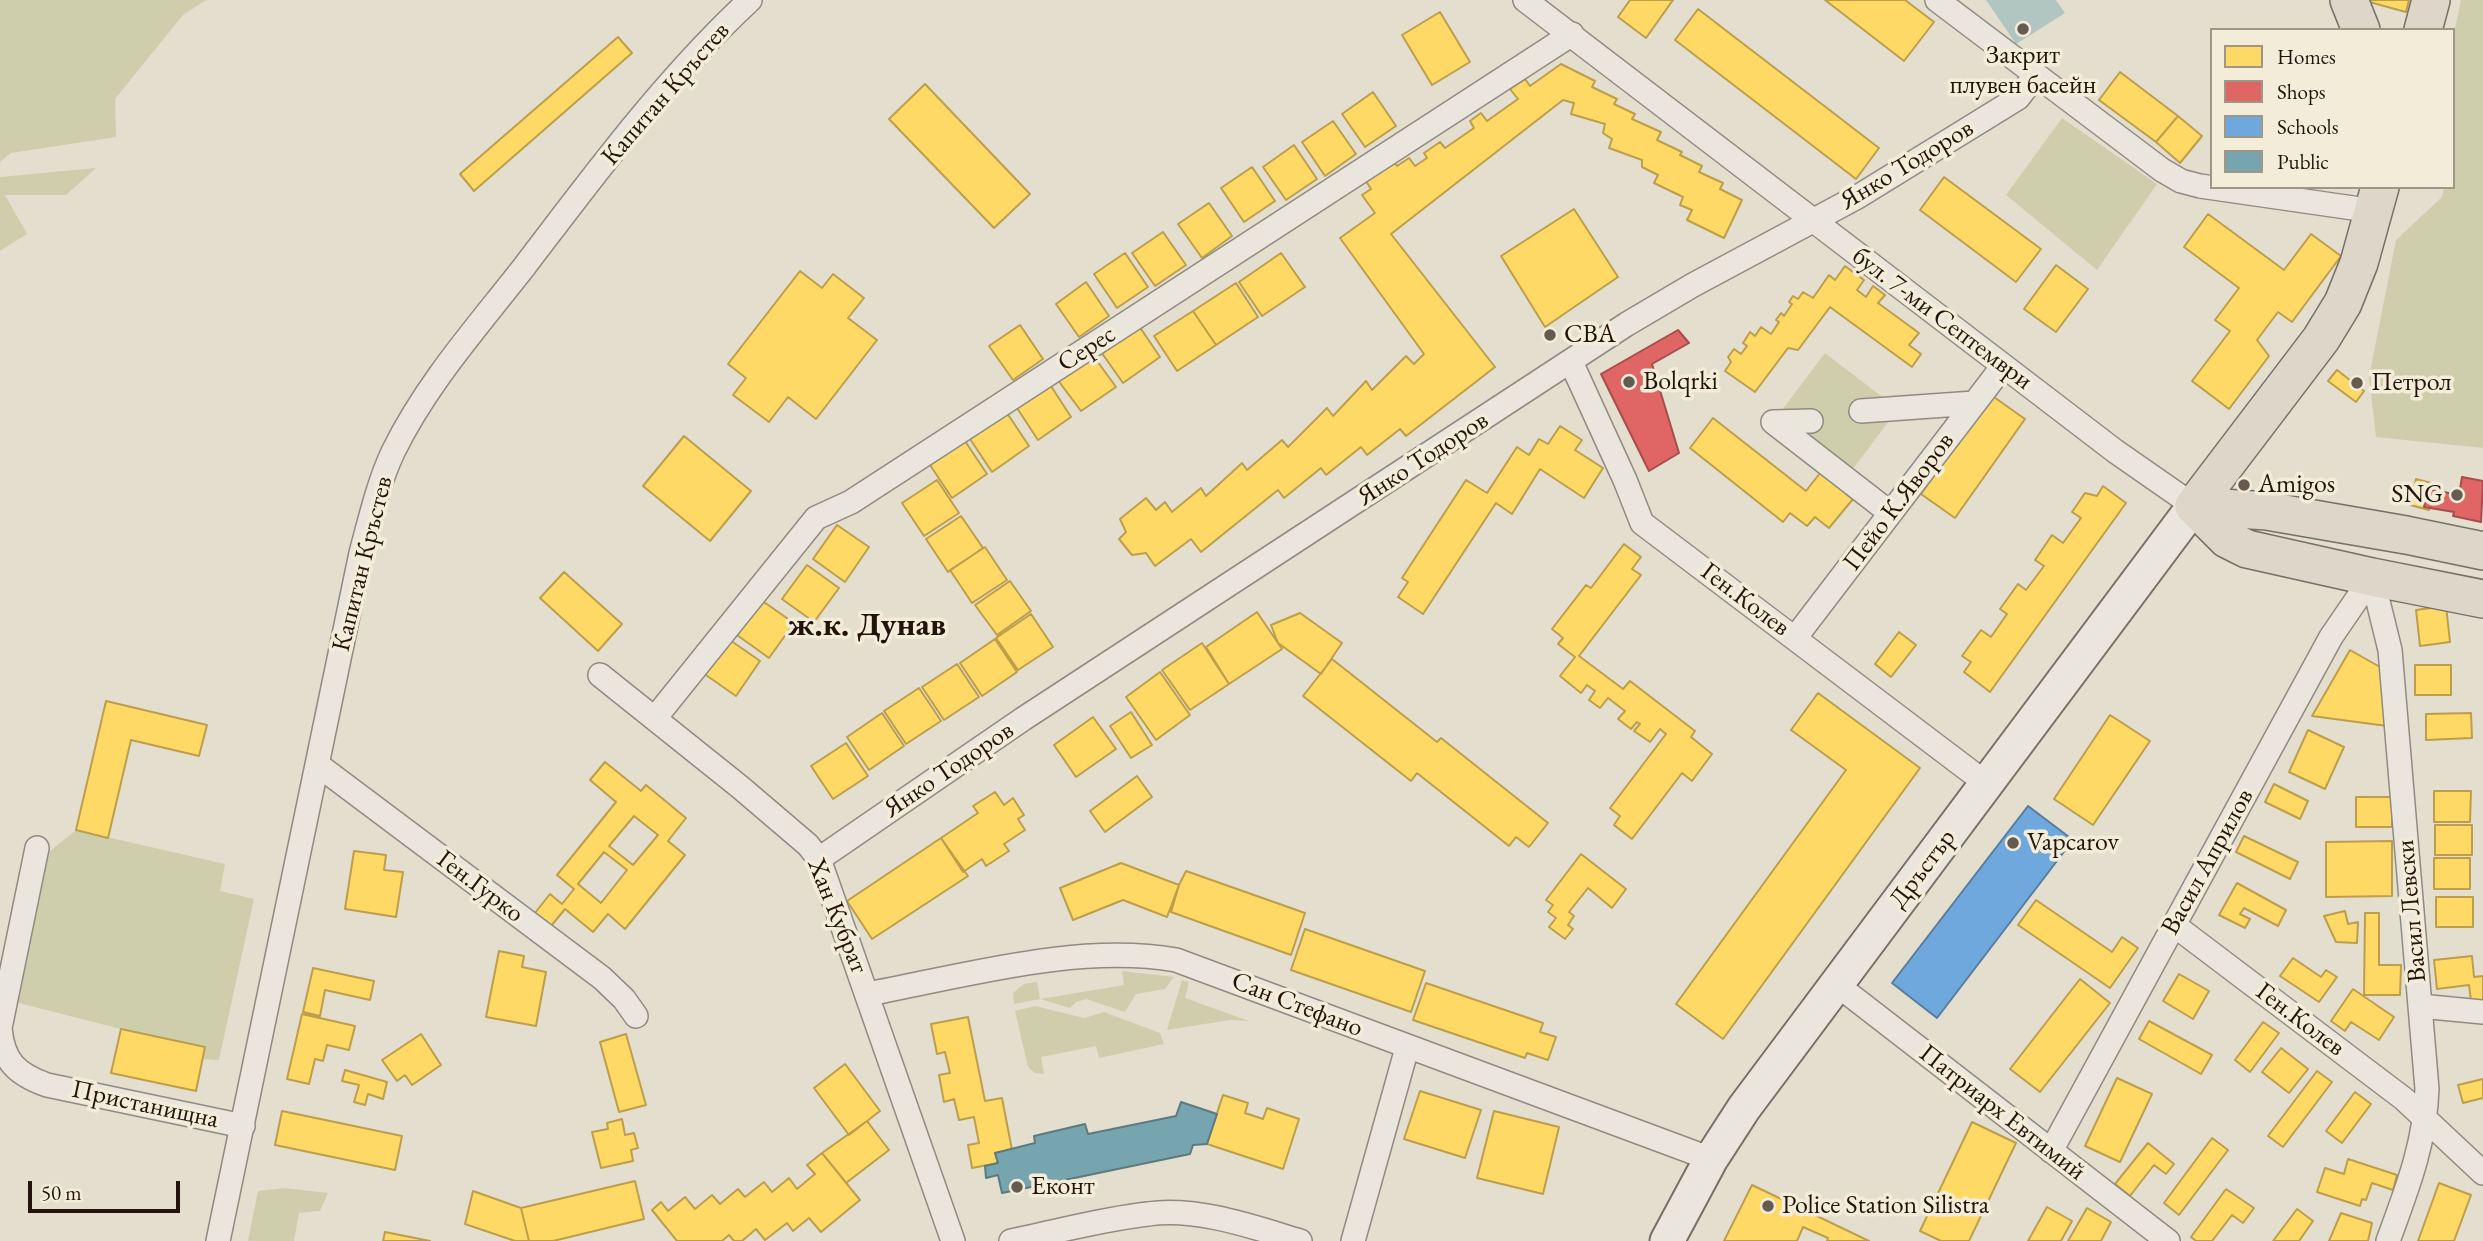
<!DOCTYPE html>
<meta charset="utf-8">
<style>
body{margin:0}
#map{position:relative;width:2483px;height:1241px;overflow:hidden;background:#e4dece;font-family:"EB Garamond",serif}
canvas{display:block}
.legend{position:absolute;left:2210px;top:28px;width:245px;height:161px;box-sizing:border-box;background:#f3ecd9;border:2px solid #9f9687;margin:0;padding:9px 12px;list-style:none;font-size:21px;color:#22140c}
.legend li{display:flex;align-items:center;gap:14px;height:35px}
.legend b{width:35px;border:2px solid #9f9687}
.scale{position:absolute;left:28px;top:1181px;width:152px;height:32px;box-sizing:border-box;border:4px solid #22140c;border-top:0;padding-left:9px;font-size:21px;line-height:24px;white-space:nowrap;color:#22140c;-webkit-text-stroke:5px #f3ecd9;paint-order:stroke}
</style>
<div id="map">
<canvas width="2483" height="1241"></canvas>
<ul class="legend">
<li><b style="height:19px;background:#ffd966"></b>Homes</li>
<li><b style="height:19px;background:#e06666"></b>Shops</li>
<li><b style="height:19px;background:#6fa8dc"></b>Schools</li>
<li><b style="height:19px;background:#76a5af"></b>Public</li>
</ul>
<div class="scale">50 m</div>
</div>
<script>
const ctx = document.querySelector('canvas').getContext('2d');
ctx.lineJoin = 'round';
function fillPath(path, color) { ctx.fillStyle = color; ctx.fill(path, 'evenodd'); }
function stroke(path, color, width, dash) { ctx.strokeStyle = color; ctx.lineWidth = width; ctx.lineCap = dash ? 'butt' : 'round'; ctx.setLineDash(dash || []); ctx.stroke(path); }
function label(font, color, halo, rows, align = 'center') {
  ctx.font = font + ' "EB Garamond",serif'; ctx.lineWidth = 7; ctx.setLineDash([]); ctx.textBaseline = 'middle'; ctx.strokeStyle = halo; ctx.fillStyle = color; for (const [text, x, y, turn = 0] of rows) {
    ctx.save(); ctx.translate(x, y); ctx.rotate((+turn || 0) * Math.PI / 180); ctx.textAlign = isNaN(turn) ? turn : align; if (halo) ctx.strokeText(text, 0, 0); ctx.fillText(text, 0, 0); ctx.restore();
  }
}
fillPath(new Path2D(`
 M0,0H206L183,15L115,99L116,137L11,153L0,162Z
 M2461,0H2483V448L2376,437L2369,377L2396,240L2442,197L2444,187H2453V39Z
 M2062,118L2157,184L2097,270L2006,195Z
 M96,168L66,195H5L27,234L0,251V177Z
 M1825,353L1898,409L1846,478L1773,422Z
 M76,830L225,864L220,891L254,899L219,1060L202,1059L205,1047L121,1029L15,1002L49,852Z
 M1122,971L1174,977L1165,989L1136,994L1125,1012L1086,999L1076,1002L1070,1008L1040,999L1014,1004L1013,993L1024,984L1037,982L1040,999L1124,985Z
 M1182,980L1189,982L1185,998L1249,1021L1230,1020L1167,1030Z
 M1035,1006L1084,1018L1104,1012L1160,1033L1164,1044L1099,1058L1096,1046L1041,1057L1044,1074L1035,1073L1028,1067L1015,1011Z
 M285,1188L328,1193L320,1211L299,1213L294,1241H248L258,1191Z`), '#cfceac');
fillPath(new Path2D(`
 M1986,0H2056L2065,13L2016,44Z`), '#b1c6c1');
const homes = new Path2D(`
 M1630,0H1673L1646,38L1618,17Z
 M1825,0H1905L1934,22L1904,61Z
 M2362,0H2409L2406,12Z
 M1698,9L1879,148L1856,179L1675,40Z
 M1440,12L1470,62L1432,85L1402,35Z
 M618,37L632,53L474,191L460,174Z
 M1561,64L1595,81L1592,87L1617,99L1614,104L1635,114L1632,119L1661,132L1657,140L1682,152L1680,155L1702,166L1699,172L1723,183L1720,189L1742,200L1724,238L1687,220L1692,210L1680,205L1683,197L1654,183L1658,175L1642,167V160L1609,148L1612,139L1603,133L1605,124L1571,114L1574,103L1563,100L1391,234L1495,367L1406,436L1400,429L1367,455L1361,447L1326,475L1321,468L1284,498L1278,490L1201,552L1191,539L1155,566L1146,553L1132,555L1119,539L1126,532L1120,519L1146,498L1156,510L1165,502L1172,512L1201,488L1206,496L1242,463L1247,470L1282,440L1288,447L1327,408L1333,416L1366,381L1372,390L1406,356L1414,364L1424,354L1340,238L1375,213L1362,195L1371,189L1364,178L1392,159L1397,166L1409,158L1415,166L1427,158L1424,153L1440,142L1445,148L1474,128L1470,121L1481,113L1487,121L1518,99L1510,89L1525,79L1530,86Z
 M2120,72L2178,116L2156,142L2099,100Z
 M925,84L1030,194L994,228L889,119Z
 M1373,92L1396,126L1365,147L1342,114Z
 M2178,116L2202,136L2180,163L2156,142Z
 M1333,121L1356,154L1325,176L1302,142Z
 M1294,145L1317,179L1286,200L1263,167Z
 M1252,167L1275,201L1244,222L1221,188Z
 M1944,177L2041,249L2016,282L1920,210Z
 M1209,203L1232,236L1202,258L1178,224Z
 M1574,209L1618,277L1545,327L1501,256Z
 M2208,214L2284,270L2311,234L2341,256L2292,322L2278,312L2257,340L2269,356L2229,409L2192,381L2230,331L2215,320L2239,288L2184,247Z
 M1163,232L1186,265L1155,286L1132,253Z
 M1125,253L1148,287L1117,308L1094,274Z
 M1281,253L1305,287L1262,316L1239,282Z
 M2056,265L2088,289L2056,332L2024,309Z
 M1845,266L1864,280L1857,290L1866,297L1873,286L1885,295L1878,303L1919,333L1909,345L1921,354L1912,367L1830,307L1798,350L1788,348L1755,392L1725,371L1731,362L1728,357L1734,349L1741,354L1747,346L1743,343L1750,332L1755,336L1761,327L1771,334L1779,322L1776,320L1781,313L1784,316L1792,304L1789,302L1793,296L1798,299L1803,292L1813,298L1829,275L1835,280Z
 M800,271L822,288L833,274L864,298L848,318L877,340L816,419L788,397L769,422L733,395L746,378L728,364Z
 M1086,282L1109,316L1079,337L1056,304Z
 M1236,283L1258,317L1216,345L1193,311Z
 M1193,311L1216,345L1177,371L1154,336Z
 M1137,323L1160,357L1123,383L1099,349Z
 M1020,325L1043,359L1013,380L989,346Z
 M1092,354L1116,387L1081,411L1057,379Z
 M2337,370L2364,391L2356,402L2328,381Z
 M1049,383L1071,417L1038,440L1015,405Z
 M1991,395L2025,419L1955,518L1921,494Z
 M1007,413L1029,446L992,472L970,439Z
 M1713,418L1806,491L1824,468L1850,488L1846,494L1853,499L1829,528L1815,517L1807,526L1790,513L1783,522L1690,448Z
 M1560,426L1582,440L1575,450L1603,468L1584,498L1540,469L1512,514L1496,503L1423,614L1398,597L1408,582L1402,578L1466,480L1487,493L1517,447L1529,455L1539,439L1548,444Z
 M684,436L751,491L710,541L643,486Z
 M965,441L987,474L952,498L930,465Z
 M2416,479L2435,484L2429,510L2410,505Z
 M937,480L959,513L924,536L902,503Z
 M2103,486L2126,503L1990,692L1964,672L1971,662L1962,656L1981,630L1991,637L2007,614L2000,609L2018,584L2026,590L2044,566L2035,560L2052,535L2063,543L2081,518L2072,512L2085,493L2097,496Z
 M961,516L983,548L948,572L926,539Z
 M837,525L869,547L845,582L813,559Z
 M1624,544L1641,557L1632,569L1641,575L1579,656L1623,689L1630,681L1695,731L1691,737L1712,754L1692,781L1682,773L1632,839L1614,825L1620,816L1610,808L1666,734L1660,729L1650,742L1634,731L1640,724L1637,722L1631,729L1618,719L1625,711L1608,698L1600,708L1589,700L1595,691L1587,685L1581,693L1560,676L1575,657L1558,644L1563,638L1552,629L1586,585L1591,588Z
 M985,547L1007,580L972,603L950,570Z
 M807,565L839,588L814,622L782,599Z
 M564,572L622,624L598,651L540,598Z
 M1010,581L1031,611L997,635L975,605Z
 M761,600L794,623L769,658L737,635Z
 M2446,606L2450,642L2420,646L2416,610Z
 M1257,612L1282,649L1229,684L1206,647Z
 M1300,613L1342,643L1321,674L1278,643L1271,625Z
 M1031,614L1053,647L1018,670L996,638Z
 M1899,632L1916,645L1891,677L1875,664Z
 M727,638L760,661L736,696L703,673Z
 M995,639L1017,672L982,696L960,663Z
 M1202,643L1229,684L1190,710L1162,670Z
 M2350,650L2380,667L2387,726L2312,716Z
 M1332,659L1437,742L1441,738L1548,823L1529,847L1516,837L1509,846L1417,773L1411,781L1303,696Z
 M957,664L979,697L944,720L922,687Z
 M2415,665H2451V695H2415Z
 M1160,672L1190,715L1156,740L1126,697Z
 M919,688L941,721L906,744L884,711Z
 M1818,693L1920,768L1723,1039L1676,1004L1846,770L1791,730Z
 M106,701L207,725L199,756L131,740L108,838L76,830Z
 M1131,712L1152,745L1131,758L1110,726Z
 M882,713L904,746L869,770L847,737Z
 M2471,713L2472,738L2426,740V714Z
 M2110,715L2150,741L2093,825L2054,799Z
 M1093,717L1116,749L1076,777L1054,745Z
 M2308,730L2344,747L2325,789L2289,772Z
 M846,743L868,776L833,799L811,766Z
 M605,762L641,791L646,785L686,818L668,841L685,855L625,929L608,914L593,932L565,909L547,931L531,918L550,894L562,904L574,889L557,875L616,802L590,780ZM634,816L658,835L633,865L609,846ZM604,852L627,870L601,903L578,884Z
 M1137,776L1152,797L1105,832L1090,811Z
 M2274,784L2308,801L2300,819L2265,802Z
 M2434,791H2471L2470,822H2434Z
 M995,792L1004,805L1013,798L1024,815L1018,819L1025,830L1004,844L1009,851L986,866L982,859L963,872L941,838L978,813L973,806Z
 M2356,797H2392V827H2356Z
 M2435,825H2472V855H2435Z
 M2244,836L2298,862L2290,879L2236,852Z
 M941,838L968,876L872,939L847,901Z
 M2392,841V896L2326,897V842Z
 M354,851L386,855L384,870L403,872L396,917L345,909Z
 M1581,854L1626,889L1612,908L1588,888L1569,912L1574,916L1568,925L1573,929L1565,939L1549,927L1556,918L1548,912L1553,905L1546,900Z
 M2434,858H2470V889H2434Z
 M1121,863L1179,885L1167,917L1123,900L1073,920L1060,888Z
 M1186,871L1305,913L1291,955L1171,912L1179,885Z
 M2237,883L2286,910L2278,926L2244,908L2240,914L2250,919L2245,928L2219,915Z
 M2436,897H2473V927H2436Z
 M2036,900L2112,952L2122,937L2138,948L2110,988L2018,925Z
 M2345,911L2348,924L2358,922L2357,943L2336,942L2324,916Z
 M2365,913H2379V965H2401L2400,995H2364Z
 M1305,929L1425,971L1411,1012L1291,970Z
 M499,951L524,956L522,967L546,972L536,1026L486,1017Z
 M2472,956L2474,977L2483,976V1000L2471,1001L2469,985L2437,989L2434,960Z
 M2293,958L2321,977L2326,970L2337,977L2319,1002L2280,976Z
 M313,968L374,981L370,1000L325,990L320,1016L303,1012Z
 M2179,974L2209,991L2193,1019L2163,1001Z
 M2080,979L2110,1003L2040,1092L2010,1069Z
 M1426,983L1543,1023L1540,1032L1556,1037L1548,1060L1527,1053L1525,1058L1413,1020Z
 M2353,989L2394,1017L2379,1040L2351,1022L2345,1031L2331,1021Z
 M302,1014L355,1026L349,1050L327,1045L323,1061L315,1059L309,1084L287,1079Z
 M968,1017L985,1101L1002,1098L1012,1150L995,1153L998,1163L972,1168L968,1145L979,1143L974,1117L959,1120L954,1099L944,1102L939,1075L950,1073L945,1052L937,1054L931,1024Z
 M2149,1021L2212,1055L2201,1074L2139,1039Z
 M2263,1022L2279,1033L2250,1072L2235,1060Z
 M121,1029L205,1047L196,1091L111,1073Z
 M421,1034L441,1065L412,1085L405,1075L397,1081L382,1060Z
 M626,1034L646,1105L619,1112L600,1042Z
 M2281,1048L2308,1069L2289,1093L2262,1072Z
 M845,1064L880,1111L849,1135L814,1088Z
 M345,1070L387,1082L383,1099L368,1094L365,1105L354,1102L359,1085L342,1081Z
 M2317,1071L2332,1082L2283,1147L2268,1136Z
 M2117,1078L2152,1094L2120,1162L2085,1146Z
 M2483,1079V1098L2463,1103L2458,1085Z
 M1420,1091L1481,1110L1465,1158L1404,1139Z
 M2355,1092L2371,1104L2342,1143L2326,1131Z
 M1223,1095L1248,1103L1245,1113L1263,1119L1267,1108L1299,1119L1283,1169L1207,1144Z
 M282,1111L402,1136L395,1170L275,1145Z
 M1494,1111L1559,1127L1543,1194L1477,1178Z
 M622,1119L625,1135L634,1133L638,1148L631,1150L633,1161L601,1168L592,1132L608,1129L607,1123Z
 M867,1121L889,1150L846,1183L822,1153Z
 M1972,1122L2016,1143L1969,1241H1941L1920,1231Z
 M2212,1138L2228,1150L2179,1215L2164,1203Z
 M2148,1143L2174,1164L2166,1174L2154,1165L2130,1196L2115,1184Z
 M822,1153L860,1200L821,1232L809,1218L793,1231L787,1223L765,1240L756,1229L742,1241H734L729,1235L722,1241H677L652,1210L661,1202L668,1211L685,1197L695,1209L712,1195L720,1204L738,1189L745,1197L764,1182L772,1192L789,1178L797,1189L815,1174L807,1165Z
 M2348,1159L2397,1175L2393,1190L2372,1183L2366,1200L2362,1199L2360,1206L2317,1192L2325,1168L2344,1174Z
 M635,1181L644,1219L553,1241H529L521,1208Z
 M2439,1183L2471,1195L2454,1241H2418Z
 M1752,1185L1869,1241H1827L1828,1238L1803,1227L1797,1241H1724Z
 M2226,1189L2254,1208L2243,1223L2232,1215L2212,1241H2196L2191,1237Z
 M473,1191L521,1208L529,1241H515L465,1224Z
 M2047,1207L2072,1221L2061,1241H2028Z
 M2087,1208L2111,1222L2101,1241H2068Z
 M2297,1209L2313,1221L2299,1241H2273Z
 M2341,1213L2372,1223L2368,1241H2329Z
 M385,1232L430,1241H383Z`);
fillPath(homes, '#ffd966');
stroke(homes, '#bd9e4b', 2);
const shops = new Path2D(`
 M1678,330L1689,343L1652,364L1679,453L1649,471L1601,374Z
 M2462,477L2483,481L2481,522L2453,516L2454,512L2424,507L2428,489L2459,495Z`);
fillPath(shops, '#e06666');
stroke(shops, '#a74d4b', 2);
const schools = new Path2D(`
 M2028,806L2073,840L1937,1018L1892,983Z`);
fillPath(schools, '#6fa8dc');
stroke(schools, '#587c9e', 2);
const public = new Path2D(`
 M1181,1102L1217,1114L1207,1144L1193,1145L1190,1154L1002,1193L998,1175L986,1178L985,1166L998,1163L995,1153L1035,1143L1034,1136L1085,1124L1088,1134L1176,1116Z`);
fillPath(public, '#76a5af');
stroke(public, '#5d7a7e', 2);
const street = new Path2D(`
 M1525,0L2115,451L2194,506
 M1937,0L2162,170L2181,181L2200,186L2374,211
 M1571,362L1625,480L1642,523L1987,784
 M1861,411L1974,403
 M1811,421L1773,422L1889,512
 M2372,577L2390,650L2427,1089C2425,1144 2407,1189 2388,1241
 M1795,638L2003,366
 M600,675L740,787L808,845L819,859L953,1241
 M655,718L816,518L851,502L1572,34
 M318,765L602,978L624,999L636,1016
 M37,848L0,1028C3,1061 16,1074 47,1085L243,1126
 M819,859L1023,719L1627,324L1693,285L1859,196L2018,98L2035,76
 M2174,925L2404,1099L2483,1173
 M1836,984L2168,1241
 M868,994C964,976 1078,943 1176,960L1711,1159
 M2420,1006L2483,1012
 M2051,1151L2331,637L2372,577
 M218,1241L361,553C370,520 378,484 393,452C426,384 478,326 524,267C595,174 664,80 750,0
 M1011,1241C1056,1232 1102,1219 1148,1214C1198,1207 1253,1227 1300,1241
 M1353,1241L1407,1048`);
const secondary = new Path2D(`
 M1667,1241L1711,1159L1744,1108L2194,506`);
const primary = new Path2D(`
 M2349,0L2361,30
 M2423,30L2431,0
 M2194,506L2321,339L2343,303L2359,263L2380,187
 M2194,506L2227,539L2247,549L2372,577L2483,599
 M2194,506L2267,511L2406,535L2483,551`);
stroke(street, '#908b82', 26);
stroke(secondary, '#757067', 37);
stroke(primary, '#757067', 40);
stroke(street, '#eae6de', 23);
stroke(secondary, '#eae6de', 33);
stroke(primary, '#ddd6c9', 37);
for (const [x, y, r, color] of [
 [2023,29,7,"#665b50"],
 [1550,335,7,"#665b50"],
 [1629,382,7,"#665b50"],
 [2357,383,7,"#665b50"],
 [2244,485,7,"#665b50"],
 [2457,495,7,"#665b50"],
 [2013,843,7,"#665b50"],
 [1017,1187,7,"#665b50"],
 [1768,1206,7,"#665b50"]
]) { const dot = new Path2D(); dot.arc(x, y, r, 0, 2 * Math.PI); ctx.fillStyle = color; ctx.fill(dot); stroke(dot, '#f3ecd9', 2.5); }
label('26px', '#22140c', '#f3ecd9', [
 ["Закрит",2023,56,"center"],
 ["плувен басейн",2023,86,"center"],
 ["CBA",1564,335],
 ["Bolqrki",1643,382],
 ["Петрол",2371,383],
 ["Amigos",2258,485],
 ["SNG",2443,495,"right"],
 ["Vapcarov",2027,843],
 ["Еконт",1031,1187],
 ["Police Station Silistra",1782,1206]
], 'left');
label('26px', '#22140c', '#f3ecd9', [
 ["Капитан Кръстев",666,94,-49],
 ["Янко Тодоров",1907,165,-31],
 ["бул. 7-ми Септември",1942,319,37],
 ["Серес",1087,349,-33],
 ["Янко Тодоров",1423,459,-33],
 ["Пейо К.Яворов",1899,502,-53],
 ["Капитан Кръстев",363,564,-76],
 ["Ген.Колев",1745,600,37],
 ["Янко Тодоров",949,770,-34],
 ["Васил Априлов",2208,862,-61],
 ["Дръстър",1923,869,-53],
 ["Ген.Гурко",480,887,37],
 ["Васил Левски",2412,911,-95],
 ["Хан Кубрат",837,916,68],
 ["Сан Стефано",1297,1005,21],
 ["Ген.Колев",2300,1020,37],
 ["Пристанищна",145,1105,12],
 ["Патриарх Евтимий",2002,1113,38]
]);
label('bold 33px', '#22140c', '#f3ecd9', [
 ["ж.к. Дунав",867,626]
]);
</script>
